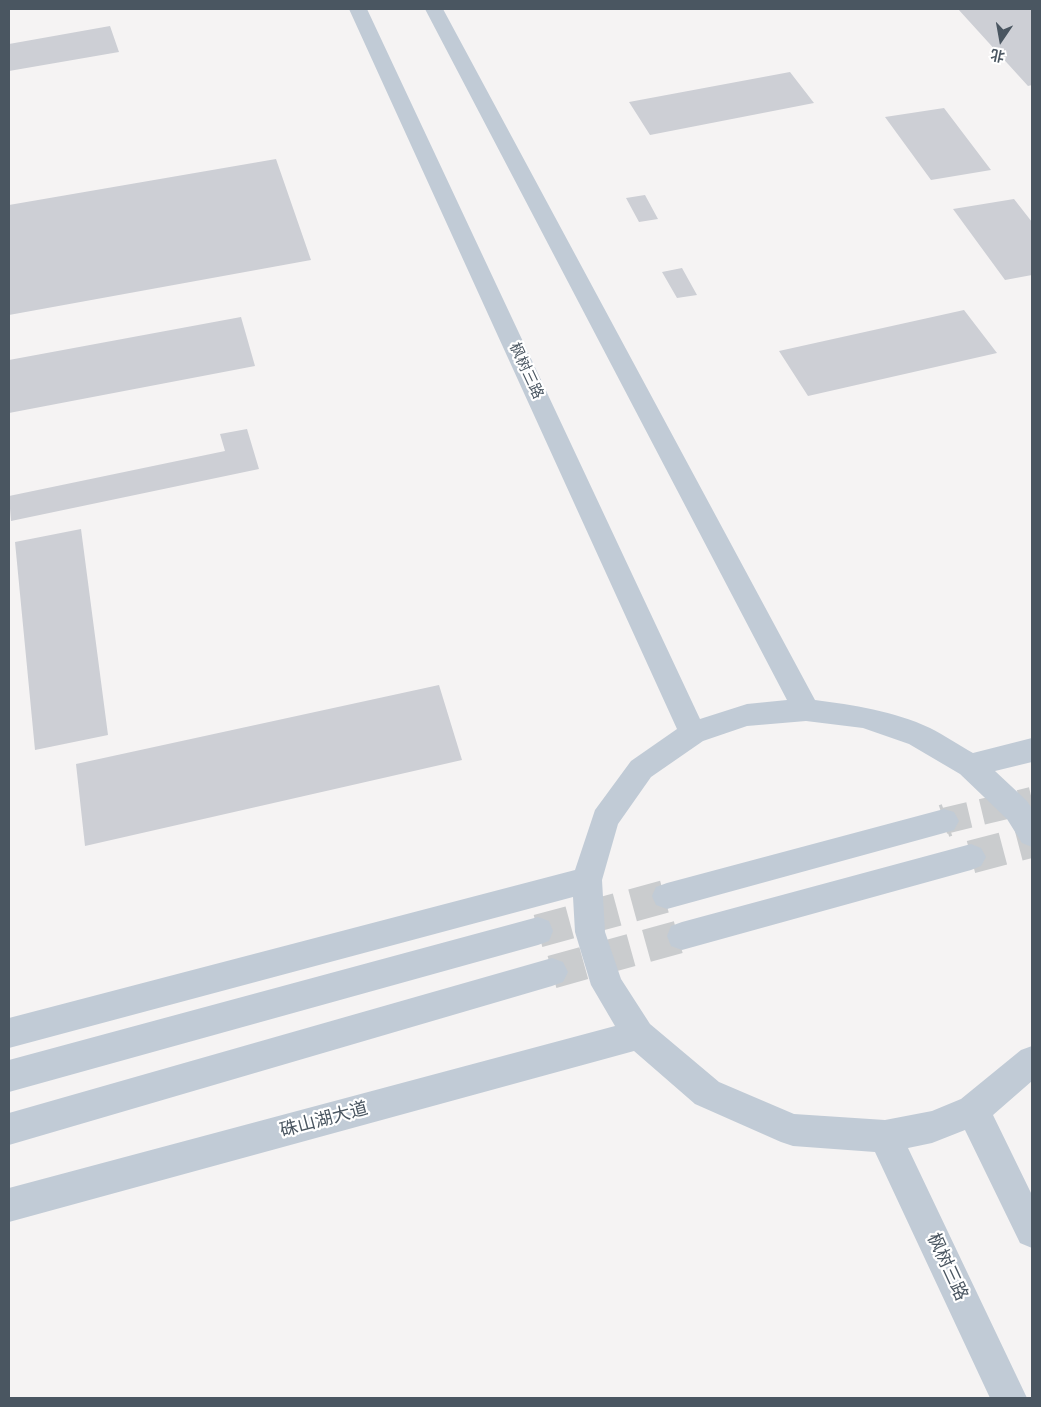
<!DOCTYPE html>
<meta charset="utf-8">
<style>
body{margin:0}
#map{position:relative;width:1041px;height:1407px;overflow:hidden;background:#f5f3f3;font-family:"Fira Sans Condensed","Noto Sans SC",sans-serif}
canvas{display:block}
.frame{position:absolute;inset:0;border:10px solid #4a5661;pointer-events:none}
.north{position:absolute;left:976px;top:15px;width:50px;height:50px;-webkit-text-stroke:4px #fff;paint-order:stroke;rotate:192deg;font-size:14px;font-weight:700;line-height:20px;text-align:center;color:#4a5661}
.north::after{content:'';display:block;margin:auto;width:18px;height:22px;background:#4a5661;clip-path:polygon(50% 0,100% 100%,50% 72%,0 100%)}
</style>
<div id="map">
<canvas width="1041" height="1407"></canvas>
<div class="frame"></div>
<div class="north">北</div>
</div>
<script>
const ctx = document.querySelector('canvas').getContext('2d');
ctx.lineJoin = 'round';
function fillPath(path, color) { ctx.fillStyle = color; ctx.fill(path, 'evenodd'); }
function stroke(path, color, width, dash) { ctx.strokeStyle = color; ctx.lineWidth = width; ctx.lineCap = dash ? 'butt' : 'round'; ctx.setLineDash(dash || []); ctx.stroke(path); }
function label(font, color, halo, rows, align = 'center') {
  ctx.font = font + ' "Fira Sans Condensed","Noto Sans SC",sans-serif'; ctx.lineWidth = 4.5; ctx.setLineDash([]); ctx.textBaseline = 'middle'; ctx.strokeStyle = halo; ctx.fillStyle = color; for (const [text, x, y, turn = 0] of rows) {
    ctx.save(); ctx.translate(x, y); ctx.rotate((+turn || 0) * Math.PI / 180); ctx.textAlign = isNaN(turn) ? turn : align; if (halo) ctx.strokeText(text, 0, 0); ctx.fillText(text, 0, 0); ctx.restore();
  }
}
fillPath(new Path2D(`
 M958,9H1032V85L1028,86Z
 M110,26L119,52L9,71V44Z
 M790,72L814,103L650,135L629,102Z
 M944,108L991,170L931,180L885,117Z
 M276,159L311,260L9,315V205Z
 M645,195L658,219L639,222L626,198Z
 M1014,199L1032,222V275L1005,280L953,209Z
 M682,268L697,295L677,298L662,272Z
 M964,310L997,353L808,396L779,351Z
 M241,317L255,366L9,413V360Z
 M247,429L259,469L11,521L9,496L225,451L220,434Z
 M81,529L108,735L35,750L15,542Z
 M439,685L462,760L85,846L76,764Z`), '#cdcfd5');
stroke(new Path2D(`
 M944,821L1032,800`), '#caccce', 26, [26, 13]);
stroke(new Path2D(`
 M944,821L947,820
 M971,857L1032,841
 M538,931L667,896
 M552,972L682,936`), '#caccce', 33, [33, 16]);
fillPath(new Path2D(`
 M349,9H367L700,719L747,704L787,700L425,9H443L815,700C853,705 894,711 930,728C944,735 959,745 973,753L1032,738V762L995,771L1027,801L1032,809V847L1022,843L1007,819L960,774L909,744L863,728L806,721L747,726L703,741L651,777L618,824L602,880L605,932L621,979L650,1024L719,1082L794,1114L885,1120L932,1111L961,1099L1021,1050L1032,1046V1081L993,1115L1032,1195V1248L1020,1243L965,1130L932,1143L908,1148L1027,1398H990L875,1152L793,1146L781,1142L695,1104L634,1051L9,1222V1188L615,1026L591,985L575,932L573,897L9,1048V1018L575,870L595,810L631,761L677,729Z
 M944,809L954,812L959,821L954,830L944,833L667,909L656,905L652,896L656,887L667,883Z
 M971,844L981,848L986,857L981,866L971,870L682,950L671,946L667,936L671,926L682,922Z
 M538,917L549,921L553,931L549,941L538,945L9,1092V1060Z
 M552,958L563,962L568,972L563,982L552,986L9,1145V1113Z`), '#c1cbd6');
label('15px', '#4a5661', '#fff', [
 ["枫树三路",526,371,65]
]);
label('18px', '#4a5661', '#fff', [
 ["硃山湖大道",324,1120,-15],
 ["枫树三路",947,1267,65]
]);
</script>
